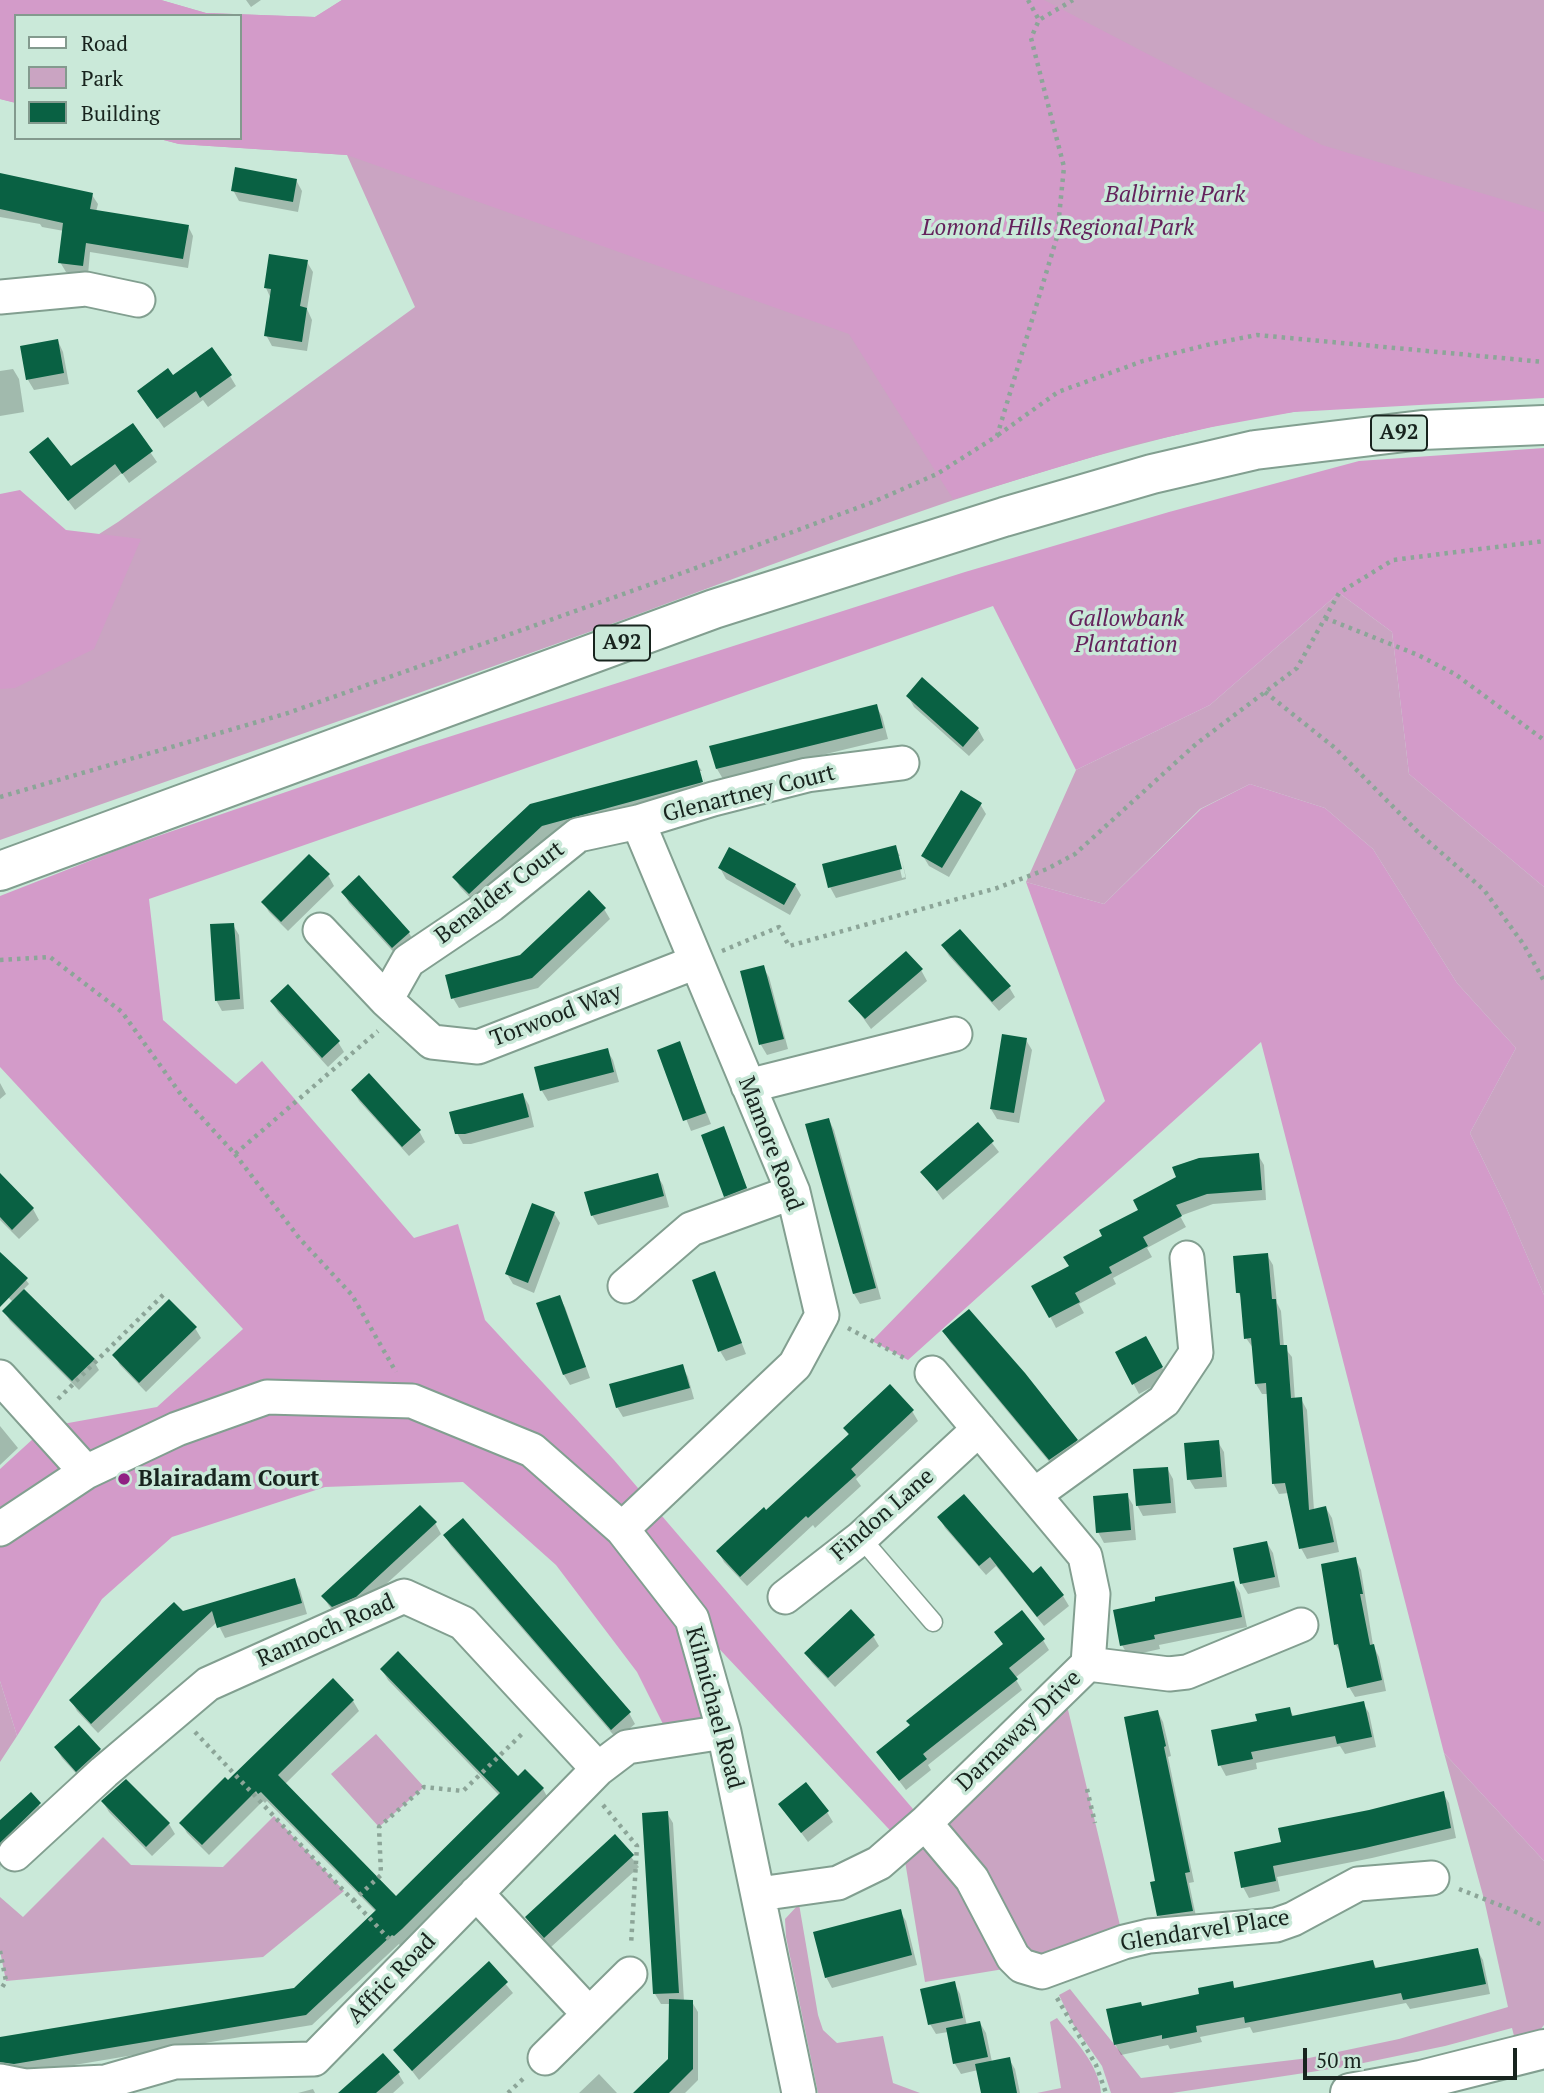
<!DOCTYPE html>
<style>
body{margin:0}
#map{position:relative;width:1544px;height:2093px;overflow:hidden;background:#cae9d9;font-family:"PT Serif",serif}
canvas{display:block}
.legend{position:absolute;left:14px;top:14px;width:228px;height:126px;box-sizing:border-box;background:#cae9d9;border:2px solid #839a8e;margin:0;padding:9px 12px;list-style:none;font-size:21px;color:#18241e}
.legend li{display:flex;align-items:center;gap:14px;height:35px}
.legend b{width:35px;border:2px solid #839a8e}
.scale{position:absolute;left:1303px;top:2048px;width:214px;height:32px;box-sizing:border-box;border:4px solid #18241e;border-top:0;padding-left:9px;font-size:21px;line-height:24px;white-space:nowrap;color:#18241e;-webkit-text-stroke:5px #cae9d9;paint-order:stroke}
</style>
<div id="map">
<canvas width="1544" height="2093"></canvas>
<ul class="legend">
<li><b style="height:9px;background:#fff"></b>Road</li>
<li><b style="height:19px;background:#caa4c2"></b>Park</li>
<li><b style="height:19px;background:#096143"></b>Building</li>
</ul>
<div class="scale">50 m</div>
</div>
<script>
const ctx = document.querySelector('canvas').getContext('2d');
ctx.lineJoin = 'round';
function fillPath(path, color) { ctx.fillStyle = color; ctx.fill(path, 'evenodd'); }
function stroke(path, color, width, dash) { ctx.strokeStyle = color; ctx.lineWidth = width; ctx.lineCap = dash ? 'butt' : 'round'; ctx.setLineDash(dash || []); ctx.stroke(path); }
function label(font, color, halo, rows, align = 'center') {
  ctx.font = font + ' "PT Serif",serif'; ctx.lineWidth = 7; ctx.setLineDash([]); ctx.textBaseline = 'middle'; ctx.strokeStyle = halo; ctx.fillStyle = color; for (const [text, x, y, turn = 0] of rows) {
    ctx.save(); ctx.translate(x, y); ctx.rotate((+turn || 0) * Math.PI / 180); ctx.textAlign = isNaN(turn) ? turn : align; if (halo) ctx.strokeText(text, 0, 0); ctx.fillText(text, 0, 0); ctx.restore();
  }
}
fillPath(new Path2D(`
 M0,0H161L206,13L315,17L342,0H1544V386C1432,398 1316,403 1206,428C1008,473 818,548 628,618C419,694 209,766 0,840V597L118,522L415,307L347,155L179,144L156,138H240V16H16V103L0,99Z
 M1339,593L1392,632L1409,774L1544,887V1295L1506,1207L1470,1133L1516,1048L1457,983L1373,849L1325,808L1250,784L1200,809L1104,904L1026,882L1076,770L1210,705Z
 M0,1681L17,1736L0,1762Z
 M1063,1689L1124,1942L1022,1966L925,1982L902,1843Z
 M376,1734L424,1787L379,1827L331,1774Z
 M1444,1753L1544,1861V2025L1519,2056L1512,2028L1445,2046L1344,2067L1172,2093H1111L1102,2066L1073,2024L1059,1995L1070,1989L1141,2078L1309,2058L1399,2039L1508,2007L1484,1899Z
 M274,1816L344,1891L263,1957L6,1981L0,1951V1897L23,1917L103,1837L131,1865L223,1867Z
 M799,1904L818,2015L823,2030L837,2043L883,2036L893,2083L920,2093H818L786,1937L785,1919Z
 M1057,2018C1074,2040 1099,2064 1101,2093H1037L1061,2088L1050,2022Z`), '#caa4c2');
fillPath(new Path2D(`
 M0,0H161L206,13L315,17L342,0H1044L1322,145L1544,212V398L1294,412L1212,427L1132,445L953,499L849,334L347,155L179,144L156,138H240V16H16V103L0,99Z
 M1544,448V887L1409,774L1392,632L1339,593L1210,705L1076,770L993,606L149,899L163,1020L236,1084L262,1061L414,1238L458,1224L485,1320L614,1460L925,1823L902,1843L693,1621L724,1732L671,1740L637,1672L556,1565L463,1482L325,1487L172,1537L102,1599L17,1736L0,1681V1469L46,1427L157,1407L243,1329L0,1067V896L120,849L414,748L965,572L1169,512L1359,461Z
 M20,490L66,530L141,539L94,649L15,688L0,689V494Z
 M1250,784L1325,808L1373,849L1457,983L1516,1048L1470,1133L1506,1207L1544,1295V1861L1444,1753L1261,1042L908,1360L872,1341L1105,1101L1026,882L1104,904L1201,809Z`), '#d39bc9');
fillPath(new Path2D(`
 M246,0H261L251,7Z
 M0,176L92,195L98,204L96,212L188,226L193,236L188,268L90,252L88,275L66,272L60,262L64,231L42,227L40,224L0,217Z
 M296,180L302,191L298,212L239,201L233,190Z
 M307,262L313,272L307,309L312,320L307,351L272,346L266,335L271,299L266,288Z
 M58,341L63,352L69,384L34,390L28,380Z
 M13,369L19,379L24,412L0,416V371Z
 M230,376L236,386L208,407L203,400L164,428L145,401L172,377Z
 M132,426L157,462L129,483L122,473L75,510L31,452L71,469Z
 M922,680L978,729L984,740L969,756L914,707L908,696Z
 M876,706L882,716L888,739L723,779L717,769L712,747Z
 M696,762L702,771H698L704,791L707,790L702,772L708,792L548,836L476,904L460,887L454,877L531,805Z
 M980,804L986,814L949,877L929,866L923,856Z
 M895,847L900,856H897L902,878L906,877L901,857L906,879L836,898L830,887Z
 M720,868L795,885L801,895L790,915L726,879Z
 M328,875L334,886L288,931L269,912L263,902Z
 M343,892L409,933L415,943L399,958L349,903Z
 M604,909L610,919L538,988L459,1008L453,998Z
 M233,925L239,935L244,1009L222,1011L216,1000Z
 M943,946L1009,987L1015,997L999,1011L949,956Z
 M763,967L769,977L788,1049L767,1055L761,1045L743,972Z
 M921,970L927,981L871,1029L851,1001Z
 M272,1002L338,1042L344,1052L328,1067L278,1012Z
 M1026,1040L1032,1050L1019,1123L997,1119L991,1109Z
 M679,1043L711,1124L691,1131L659,1051Z
 M607,1050L613,1060L619,1082L548,1101L542,1091L536,1069Z
 M0,1083L6,1094L0,1099Z
 M353,1090L419,1131L425,1142L409,1156L359,1101Z
 M523,1095L529,1105L534,1127L471,1144H463L457,1133Z
 M829,1120L834,1130L881,1299L860,1304L854,1294L807,1125Z
 M978,1125L999,1152L943,1200L923,1173Z
 M724,1129L751,1199L731,1206L725,1196Z
 M1258,1155L1264,1165L1266,1200L1213,1204L1180,1216L1186,1227L1147,1248L1152,1257L1113,1278L1116,1284L1079,1304L1084,1313L1056,1328L1034,1286L1071,1267Z
 M657,1175L663,1185L669,1207L598,1225L592,1215Z
 M0,1176L33,1209L39,1220L19,1239L0,1220Z
 M554,1213L560,1223L534,1293L513,1284L507,1274Z
 M1267,1255L1273,1265L1277,1303L1281,1311L1284,1347L1292,1357L1295,1400L1301,1399L1307,1410L1314,1510L1326,1508L1332,1518L1339,1552L1307,1559L1301,1548L1289,1493L1279,1494L1273,1483L1268,1394H1262L1256,1384L1253,1348L1246,1338L1243,1301L1238,1292Z
 M0,1260L26,1280L29,1284L23,1290L93,1360L99,1370L79,1390L10,1321L4,1311L13,1302L0,1289Z
 M715,1274L746,1354L726,1361L720,1351Z
 M559,1297L565,1307L590,1378L570,1385L564,1375L539,1305Z
 M195,1328L201,1338L146,1392L120,1365L114,1355Z
 M944,1331L1076,1441L1082,1451L1056,1470L950,1342Z
 M1145,1338L1168,1378L1139,1394L1117,1353Z
 M682,1366L688,1377L694,1399L623,1417L617,1407Z
 M912,1411L918,1421L856,1479L861,1486L815,1528L813,1525L747,1586L724,1562L718,1551L766,1512L849,1436L845,1428Z
 M0,1426L18,1448L0,1465Z
 M1218,1442L1224,1452L1227,1487L1195,1489L1189,1479Z
 M1167,1468L1173,1479L1176,1513L1143,1516L1137,1505Z
 M1127,1495L1133,1505L1136,1540L1104,1543L1098,1532Z
 M940,1518L1063,1596L1069,1606L1044,1626L996,1566L986,1575L945,1528Z
 M435,1523L441,1534L361,1607L339,1617L329,1606L323,1596Z
 M445,1536L629,1713L635,1724L617,1739L451,1546Z
 M1267,1543L1273,1553L1280,1587L1248,1594L1242,1584Z
 M1355,1559L1361,1570L1373,1645L1379,1657L1386,1691L1355,1697L1349,1687L1342,1655L1336,1645L1323,1566Z
 M294,1580L300,1590L307,1614L225,1638L217,1622L98,1733L77,1711L71,1700L182,1613Z
 M1234,1583L1240,1593L1247,1627L1159,1645L1160,1649L1128,1656L1122,1645Z
 M996,1633L1043,1640L1049,1650L1015,1678L1022,1690L928,1765L931,1770L906,1790L878,1753L1004,1645Z
 M873,1636L879,1646L835,1687L812,1663L806,1653Z
 M382,1670L518,1778L525,1771L543,1789L549,1800L407,1939L400,1946L399,1944L312,2025L21,2074L0,2073V2039L295,1989L376,1912L267,1801L265,1803L263,1801L209,1855L187,1833L181,1823L228,1783L353,1701L359,1711L285,1784L396,1899L500,1796L388,1680Z
 M1363,1703L1369,1713L1376,1747L1345,1754L1340,1746L1256,1763L1257,1769L1226,1776L1220,1765L1259,1722L1289,1709L1294,1717Z
 M1158,1712L1163,1722L1171,1756L1168,1757L1194,1882L1189,1883L1197,1921L1165,1926L1159,1915L1157,1882Z
 M79,1727L100,1750L106,1761L83,1781L62,1758L56,1748Z
 M1443,1793L1449,1803L1456,1838L1372,1858L1277,1877L1280,1891L1249,1898L1243,1887L1283,1844L1369,1812Z
 M31,1794L46,1815L1,1860L0,1871V1823Z
 M103,1802L169,1824L175,1834L152,1856L109,1812Z
 M780,1804L827,1812L833,1822L808,1842Z
 M667,1813L673,1823L684,2001L692,2002L698,2012V2080L685,2093H637L670,2060V2004H661L655,1994Z
 M615,1837L639,1867L551,1947L533,1928L527,1918Z
 M900,1911L906,1921L917,1965L832,1988L826,1977Z
 M1477,1950L1483,1960L1490,1994L1410,2009L1406,2003L1253,2033L1250,2027L1200,2037L1202,2042L1170,2049L1168,2045L1121,2055L1115,2044L1142,2007L1201,1995L1232,1983L1235,1989L1373,1962L1377,1969Z
 M489,1964L513,1993L419,2080L396,2050Z
 M954,1983L960,1994L967,2026L980,2023L986,2033L992,2062L1009,2059L1015,2069L1020,2093H983L978,2070L961,2074L955,2064L948,2032L936,2034L930,2024Z
 M398,2073L404,2083L393,2093H340Z
 M599,2074L617,2093H579Z
 M313,2089L315,2093H298Z`), '#0003');
fillPath(new Path2D(`
 M235,167L297,179L293,202L231,191Z
 M0,173L93,193L90,209L189,225L183,259L86,243L83,266L58,263L63,223L0,209Z
 M269,254L308,260L300,306L307,308L302,342L264,336L271,289L264,288Z
 M58,339L64,373L26,380L20,346Z
 M212,347L232,375L200,398L196,391L157,419L137,391L168,368L173,375Z
 M133,423L153,451L122,474L115,464L68,501L29,452L48,437L71,466Z
 M922,677L979,728L963,747L906,696Z
 M877,704L883,728L716,769L709,746Z
 M697,760L703,782L542,826L469,894L452,877L530,804Z
 M961,790L982,803L942,868L921,856Z
 M896,845L902,869L828,888L822,864Z
 M729,847L796,884L784,905L718,868Z
 M309,854L330,874L281,922L261,902Z
 M359,875L410,932L392,948L341,892Z
 M589,890L606,908L532,978L451,999L445,975L520,955Z
 M234,923L240,999L215,1001L210,924Z
 M960,929L1011,986L992,1002L941,945Z
 M906,951L923,969L865,1019L848,1001Z
 M764,965L784,1039L759,1045L740,971Z
 M288,984L340,1041L322,1058L270,1001Z
 M1002,1034L1027,1038L1014,1113L990,1109Z
 M680,1041L706,1113L683,1121L657,1050Z
 M608,1048L614,1072L540,1091L534,1067Z
 M369,1073L421,1130L402,1147L351,1090Z
 M523,1093L529,1117L465,1134H455L449,1112Z
 M829,1118L876,1288L853,1294L805,1124Z
 M978,1122L994,1141L937,1191L920,1172Z
 M724,1126L747,1188L724,1197L701,1135Z
 M1259,1153L1262,1190L1207,1194L1176,1205L1182,1216L1143,1237L1148,1246L1109,1267L1112,1273L1075,1293L1080,1302L1049,1318L1031,1286L1069,1266L1063,1257L1102,1236L1099,1230L1138,1210L1133,1200L1176,1177L1172,1167L1199,1158Z
 M0,1173L34,1208L12,1230L0,1217Z
 M658,1173L664,1196L591,1216L584,1192Z
 M532,1203L555,1212L528,1283L505,1274Z
 M0,1252L28,1278L0,1307Z
 M1268,1253L1272,1299H1276L1280,1345H1287L1291,1398L1302,1397L1309,1510L1326,1506L1334,1542L1299,1549L1285,1483L1272,1484L1266,1383L1255,1384L1251,1338L1244,1339L1240,1293H1236L1233,1256Z
 M715,1271L742,1343L718,1352L692,1280Z
 M24,1289L95,1359L72,1381L2,1311Z
 M560,1295L586,1367L563,1375L536,1303Z
 M169,1299L197,1327L139,1383L112,1355Z
 M969,1309L1025,1373L1078,1440L1049,1460L942,1331Z
 M1146,1336L1163,1367L1132,1385L1115,1352Z
 M683,1364L690,1388L616,1408L609,1384Z
 M890,1384L914,1410L851,1469L856,1475L808,1518L806,1516L740,1577L716,1551L764,1507L766,1510L849,1434L843,1428Z
 M1219,1440L1222,1477L1187,1480L1184,1443Z
 M1168,1467L1171,1503L1136,1506L1133,1469Z
 M1128,1493L1131,1530L1096,1533L1093,1496Z
 M964,1494L1033,1573L1041,1566L1064,1595L1037,1617L990,1557L979,1566L937,1517Z
 M420,1505L437,1522L356,1597L332,1607L321,1596Z
 M463,1518L631,1712L611,1730L443,1535Z
 M1267,1541L1275,1577L1240,1584L1233,1548Z
 M1356,1557L1363,1594H1360L1370,1645L1374,1644L1382,1680L1347,1688L1338,1644L1334,1645L1321,1564Z
 M295,1578L302,1603L217,1628L212,1611L91,1724L69,1700L174,1602L183,1611Z
 M1234,1581L1242,1617L1154,1635L1155,1639L1120,1646L1113,1610L1155,1601V1597Z
 M851,1609L875,1635L828,1678L804,1653Z
 M1022,1610L1045,1639L1009,1668L1018,1679L923,1754L927,1759L899,1781L876,1752L910,1725L906,1721L1003,1644L994,1632Z
 M398,1651L518,1776L525,1769L544,1788L402,1929L394,1936L392,1935L306,2015L14,2064L0,2062V2037L294,1988L376,1910L261,1792L258,1794L256,1791L202,1845L179,1823L225,1777L228,1780L333,1678L354,1700L278,1775L396,1896L500,1793L380,1669Z
 M1364,1701L1372,1737L1337,1744L1335,1736L1251,1752L1253,1759L1218,1766L1211,1730L1257,1721L1255,1714L1290,1707L1292,1716Z
 M1158,1710L1166,1746L1164,1747L1190,1872L1185,1873L1193,1911L1157,1916L1150,1882L1155,1881L1124,1717Z
 M79,1725L101,1749L76,1772L54,1747Z
 M126,1779L170,1823L146,1847L101,1801Z
 M806,1782L829,1811L801,1833L778,1804Z
 M1444,1791L1451,1828L1365,1848L1273,1866L1276,1881L1241,1888L1234,1852L1281,1842L1278,1828L1369,1810Z
 M31,1792L41,1803L0,1843V1820Z
 M668,1811L679,1993L653,1994L642,1813Z
 M615,1834L634,1855L544,1938L525,1917Z
 M901,1909L912,1955L825,1978L813,1932Z
 M1478,1948L1486,1984L1403,2000L1401,1993L1245,2023L1244,2017L1196,2026L1197,2032L1162,2039V2035L1114,2045L1106,2009L1141,2002L1142,2006L1199,1994L1198,1988L1233,1981L1234,1988L1373,1960L1375,1968Z
 M489,1961L508,1982L412,2071L393,2050Z
 M955,1981L963,2018L928,2025L920,1989Z
 M669,1999L693,2000V2069L669,2093H633L668,2059Z
 M980,2021L988,2057L953,2064L946,2028Z
 M383,2053L400,2072L376,2093H338Z
 M1010,2057L1017,2093H981L975,2064Z`), '#096143');
const lane = new Path2D(`
 M861,1538L933,1622`);
const street = new Path2D(`
 M0,297L86,289L138,300
 M320,930L386,1000L432,1042L478,1047L696,962
 M386,1000L408,961L491,905L578,835L638,822L713,799L807,775L902,763
 M748,1086L955,1034
 M625,1286L691,1229L793,1192
 M0,1377L86,1472
 M1034,1495L1164,1401L1196,1353L1187,1258
 M0,1529L86,1472L177,1429L267,1397L412,1401L532,1450L622,1529L692,1619L724,1732L799,2093
 M622,1529L795,1365L822,1315L793,1192L638,822
 M785,1597L861,1538L979,1429
 M1088,1664L1169,1674L1187,1672L1301,1625
 M925,1823L972,1879L1013,1957L1022,1966L1042,1972L1124,1942L1149,1936L1276,1925L1293,1919L1358,1884L1432,1878
 M15,1854L104,1772L208,1684L404,1596L463,1623L598,1769
 M476,1893L589,2014
 M759,1894L838,1883L879,1863L925,1823L1088,1664L1093,1594L1085,1556L932,1373
 M545,2058L630,1974
 M0,2081L25,2086L105,2082L175,2062L314,2059L598,1769L627,1747L724,1732`);
const secondary = new Path2D(`
 M1350,2093L1421,2080L1544,2049`);
const highway = new Path2D(`
 M0,871L714,609L1004,517L1152,474L1255,450L1422,430L1544,425`);
stroke(lane, '#829f90', 21);
stroke(street, '#829f90', 37);
stroke(secondary, '#829f90', 42);
stroke(highway, '#829f90', 42);
stroke(new Path2D(`
 M1028,0L1039,20
 M998,435L1058,392L1143,361L1211,344L1257,335L1544,362
 M1325,618L1418,655L1455,674L1544,740
 M1265,692L1335,748L1421,835L1484,890L1524,945L1544,981
 M0,797L288,713L674,576L873,502L937,474L997,436L1057,237L1064,167L1031,38L1039,20L1073,0
 M722,951L779,927L789,946L997,888L1047,869L1075,854L1196,744L1297,668L1339,593L1393,560L1544,541
 M0,960L50,957L122,1012L182,1096L235,1154L378,1031
 M235,1154L300,1239L352,1295L396,1372
 M848,1328L908,1360
 M58,1399L165,1293
 M195,1732L390,1940
 M1087,1789L1095,1823
 M603,1805L637,1846L631,1945
 M1459,1889L1512,1910L1544,1926
 M353,1901L381,1875L379,1827L424,1787L463,1791L524,1732
 M0,1951L6,1981L0,1991
 M1057,1998L1096,2065L1106,2093
 M508,2093L524,2078`), '#8ca598', 4.5, [3.5, 5]);
stroke(lane, '#fff', 18);
stroke(street, '#fff', 33);
stroke(secondary, '#fff', 38);
stroke(highway, '#fff', 38);
for (const [x, y, r, color] of [
 [124,1479,7,"#902183"]
]) { const dot = new Path2D(); dot.arc(x, y, r, 0, 2 * Math.PI); ctx.fillStyle = color; ctx.fill(dot); stroke(dot, '#cae9d9', 2.5); }
for (const [x, y, w] of [
 [1399,433,56],
 [622,643,56]
]) { const box = new Path2D(); box.roundRect(x - w / 2, y - 17.5, w, 35, 5); ctx.fillStyle = '#cae9d9'; ctx.fill(box); stroke(box, '#18241e', 2); }
label('bold 21px', '#18241e', null, [
 ["A92",1399,433],
 ["A92",622,643]
]);
label('italic 23px', '#64225c', '#cae9d9', [
 ["Balbirnie Park",1175,195],
 ["Lomond Hills Regional Park",1058,228],
 ["Gallowbank",1126,619],
 ["Plantation",1126,645]
]);
label('23px', '#18241e', '#cae9d9', [
 ["Glenartney Court",749,794,-14],
 ["Benalder Court",500,893,-37],
 ["Torwood Way",556,1016,-21],
 ["Mamore Road",770,1144,69],
 ["Findon Lane",883,1515,-41],
 ["Rannoch Road",326,1631,-24],
 ["Kilmichael Road",714,1708,75],
 ["Darnaway Drive",1019,1731,-44],
 ["Glendarvel Place",1205,1931,-9],
 ["Affric Road",392,1979,-46]
]);
label('bold 23px', '#18241e', '#cae9d9', [
 ["Blairadam Court",138,1479]
], 'left');
</script>
